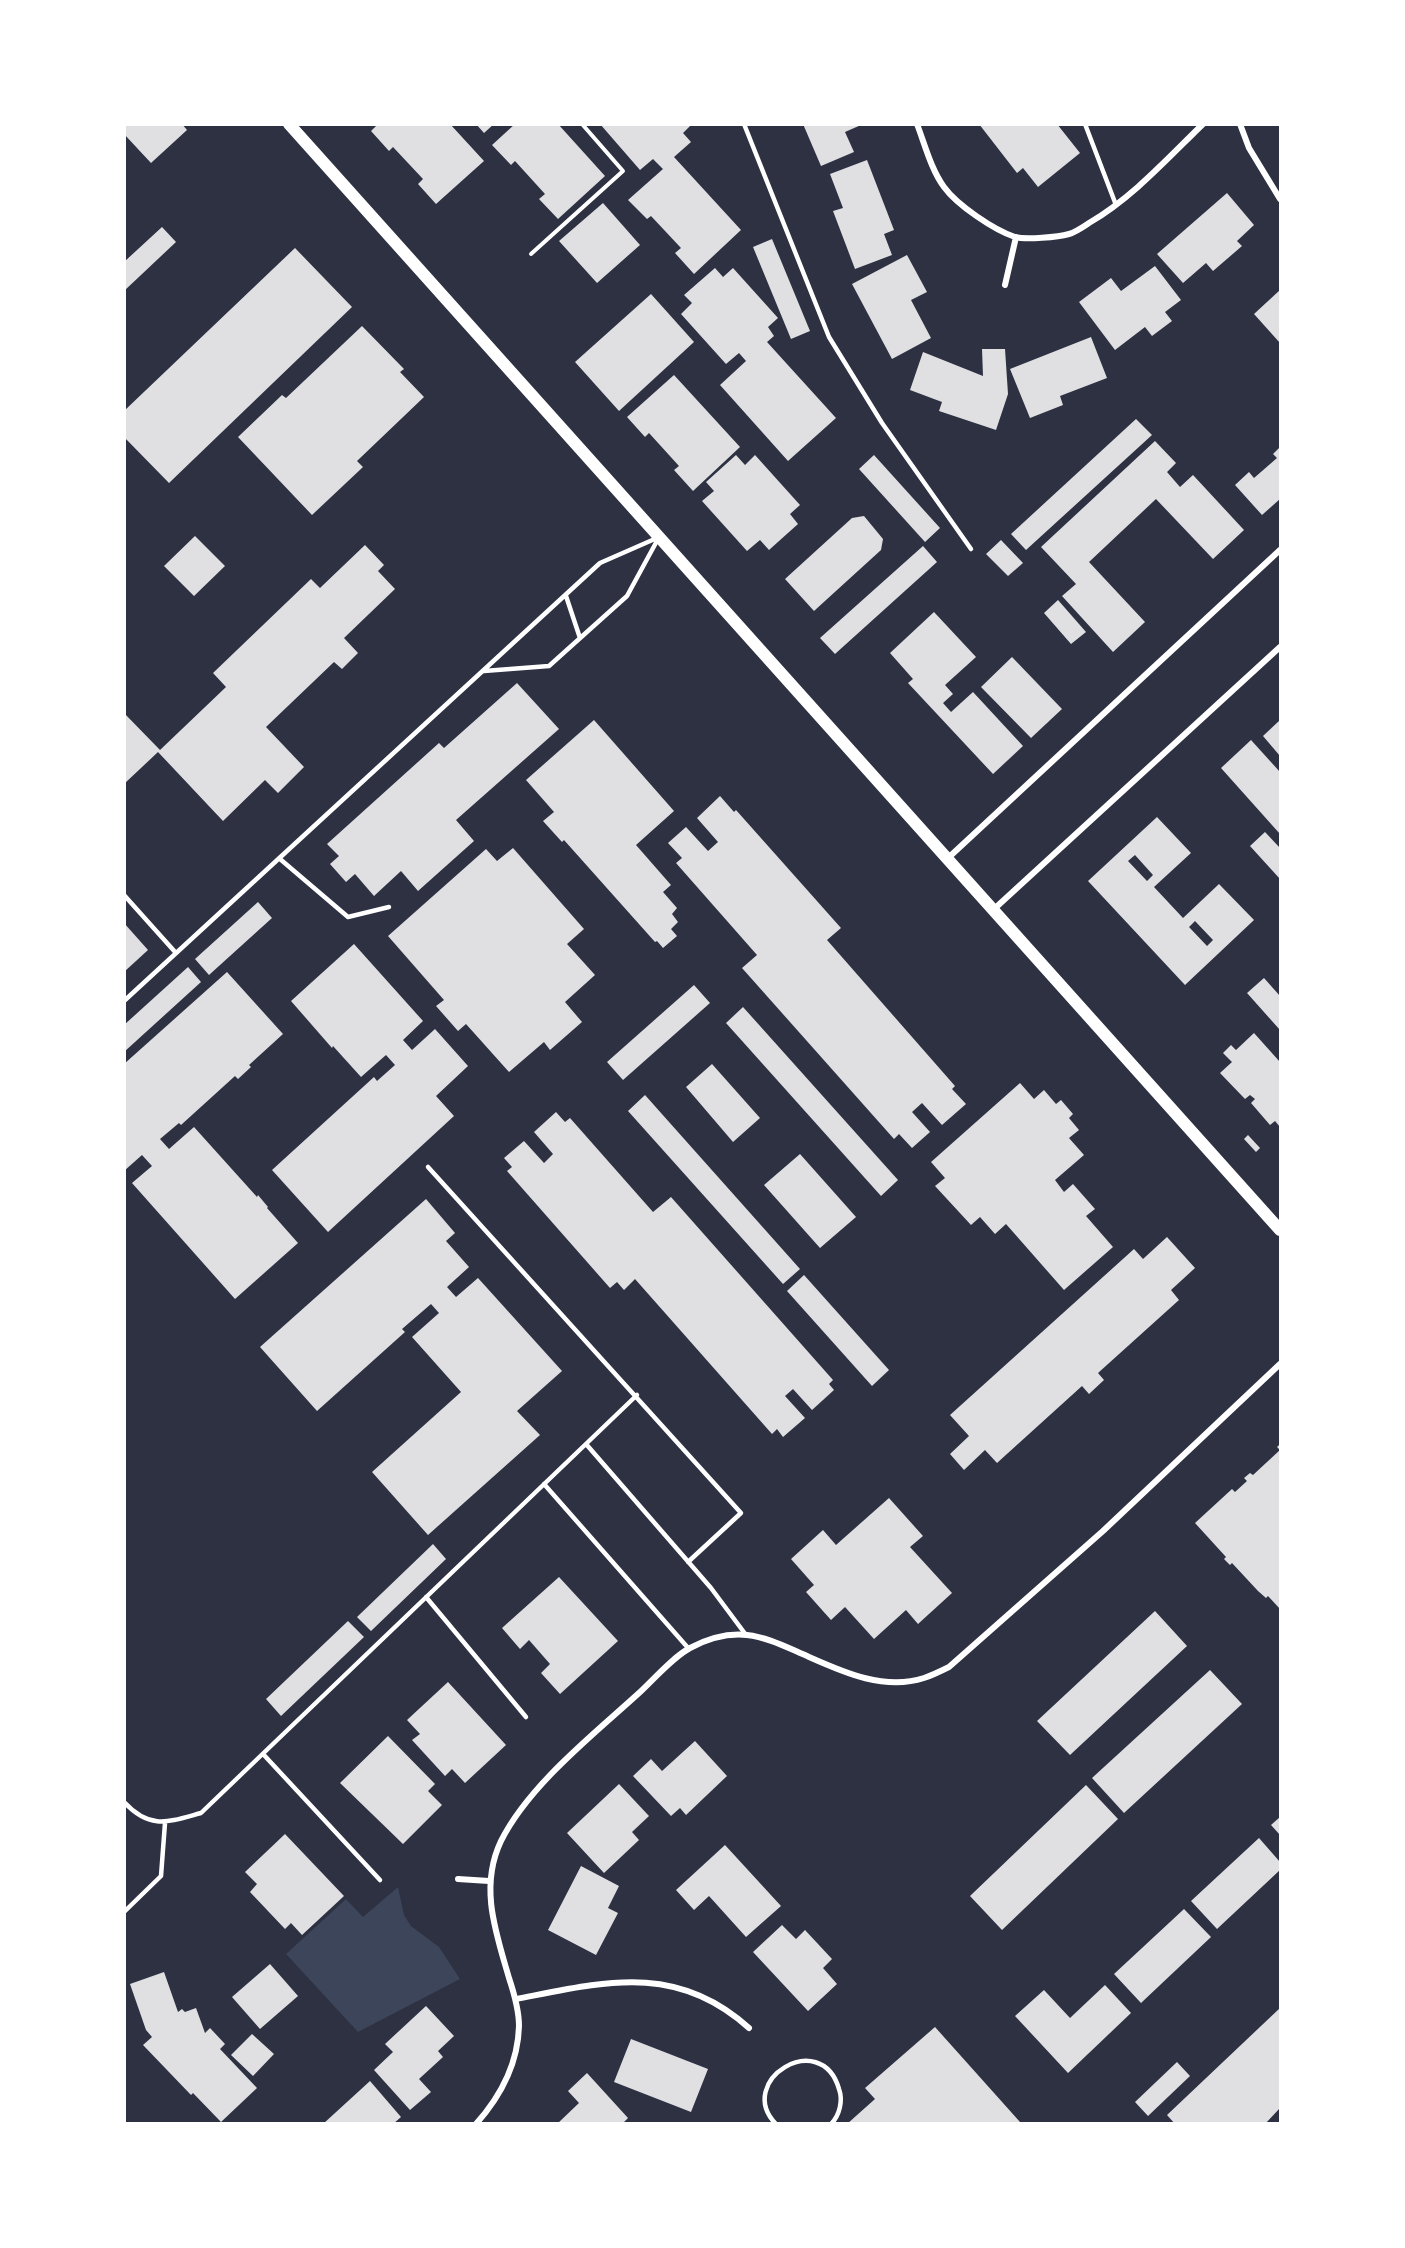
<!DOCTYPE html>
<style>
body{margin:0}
#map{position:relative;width:1405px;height:2248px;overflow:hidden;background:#2d3142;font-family:"IBM Plex Sans",sans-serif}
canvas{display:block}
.frame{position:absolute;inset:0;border:126px solid #fff;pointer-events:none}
</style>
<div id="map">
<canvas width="1405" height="2248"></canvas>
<div class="frame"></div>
</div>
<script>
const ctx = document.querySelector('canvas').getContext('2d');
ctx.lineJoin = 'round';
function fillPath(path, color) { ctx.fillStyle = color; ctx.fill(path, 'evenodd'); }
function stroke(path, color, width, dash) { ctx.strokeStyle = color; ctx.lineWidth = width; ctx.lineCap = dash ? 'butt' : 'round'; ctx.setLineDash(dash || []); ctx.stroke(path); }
fillPath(new Path2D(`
 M398,1887L404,1915L411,1926L439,1947L460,1979L358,2032L286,1954L346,1899L363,1917Z`), '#3c4559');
fillPath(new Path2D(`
 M124,124H182L187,130L151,163L124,134Z
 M378,124H450L484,161L436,204L418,184L423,179L393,147L389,151L371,131Z
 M476,124H494L484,133Z
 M515,124H558L605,176L558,219L539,199L545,194L515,161L511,165L492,145Z
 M600,124H692L683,133L691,142L674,157L741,230L694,274L675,253L681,248L651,216L647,219L628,200L663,169L653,159L640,170Z
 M803,124H861V125L845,132L854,152L821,166Z
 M979,124H1057L1080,153L1038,187L1023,168L1017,173Z
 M867,160L894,230L884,234L892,255L855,269L833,211L843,208L830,174Z
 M1227,193L1254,225L1237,241L1242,246L1213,271L1206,263L1183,283L1157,254Z
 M603,203L640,245L597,283L559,241Z
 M162,227L176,242L124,291V262Z
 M772,239L810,331L791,339L753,247Z
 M295,248L352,307L169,483L124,437V411Z
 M907,255L927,292L911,300L931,338L892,359L852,284Z
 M1155,266L1181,300L1165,312L1172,321L1152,336L1145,327L1115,350L1079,302L1111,278L1121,291Z
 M715,268L723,277L733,268L778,318L768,327L774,336L767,342L836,418L788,461L720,385L746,361L739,353L726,364L681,314L692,303L684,295Z
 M1280,290V343L1254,314Z
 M651,294L694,342L619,411L575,362Z
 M362,326L404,369L400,372L424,397L357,461L363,467L312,515L238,437L282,395L286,398Z
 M1091,337L1107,378L1060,396L1063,405L1030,418L1010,369Z
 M982,349H1005L1008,394L996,430L939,411L942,402L910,390L923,352L983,376Z
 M674,375L740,447L693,491L674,470L679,466L649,433L645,437L627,417Z
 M1136,419L1152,435L1026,550L1011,534Z
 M1155,441L1176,463L1167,472L1180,487L1193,475L1244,530L1213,559L1156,499L1089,562L1145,622L1113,652L1062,596L1076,584L1041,547Z
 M1280,447V499L1262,515L1235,485L1249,472L1254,478L1277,458L1273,454Z
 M736,455L745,465L755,455L800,505L790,514L798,524L769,550L760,540L747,551L702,501L714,491L706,482Z
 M874,455L940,528L925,542L859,469Z
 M864,516L883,539L881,550L814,611L785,579L852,518Z
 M195,536L225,566L194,596L164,566Z
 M1001,540L1023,563L1008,576L986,554Z
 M365,545L384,565L378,571L395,589L344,638L358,653L342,669L334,662L266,727L304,767L278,793L265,780L223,821L158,752L124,784V713L160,750L226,687L213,673L311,579L320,588Z
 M923,546L937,562L835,654L820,638Z
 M1058,600L1086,632L1071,644L1044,613Z
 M934,612L976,657L945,685L953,694L943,703L951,712L973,692L1023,746L993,774L908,683L913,679L890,653Z
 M1012,657L1062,709L1031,738L981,687Z
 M517,683L559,729L456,820L474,841L418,891L401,871L374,896L355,874L346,882L330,864L339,856L327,844L439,743L444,748Z
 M594,720L674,811L636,845L671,885L663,892L677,908L672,914L678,922L671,929L677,936L663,948L657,941L655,942L564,840L562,842L543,821L554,812L526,780Z
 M1280,720V756L1263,736Z
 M1251,740L1280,772V834L1221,768Z
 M720,796L734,812L736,810L841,928L827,940L955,1086L952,1089L966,1104L942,1125L922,1103L912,1112L930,1132L912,1148L899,1134L894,1139L742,968L757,955L676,863L682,858L668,843L686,827L708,851L718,842L697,818Z
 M1157,817L1191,853L1154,887L1183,918L1219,884L1254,920L1185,985L1088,881ZM1135,855L1153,875L1147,881L1128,861ZM1195,921L1213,940L1207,946L1189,927Z
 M1265,832L1280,848V879L1250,846Z
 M513,848L584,929L567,944L595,975L565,1002L582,1022L550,1050L544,1042L509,1072L466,1024L458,1031L436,1006L444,1000L388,936L486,849L497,861Z
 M258,902L272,918L209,975L195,959Z
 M124,923L148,950L124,972Z
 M354,944L423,1021L403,1040L412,1050L435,1029L468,1066L436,1096L454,1116L328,1232L272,1170L374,1077L377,1081L395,1065L386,1055L361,1077L333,1046L332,1048L291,1001Z
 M188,967L201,982L124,1052V1025Z
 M227,972L283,1034L249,1065L251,1067L238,1079L235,1076L181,1125L179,1123L160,1139L169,1149L194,1127L257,1197L258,1195L268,1207L267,1208L298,1243L235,1299L132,1183L152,1166L142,1155L124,1171V1064Z
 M1264,978L1280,996V1030L1247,993Z
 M694,985L710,1003L623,1080L607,1062Z
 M743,1007L898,1180L881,1196L726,1023Z
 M1254,1033L1280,1062V1127L1275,1121L1270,1125L1251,1103L1255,1099L1250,1095L1245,1099L1220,1073L1232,1062L1223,1053L1231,1045L1236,1050Z
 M712,1064L760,1118L733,1142L686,1087Z
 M1020,1083L1034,1099L1044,1090L1056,1104L1061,1100L1073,1114L1069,1118L1079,1130L1069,1138L1084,1155L1055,1180L1064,1192L1073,1184L1095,1209L1086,1216L1113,1247L1064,1290L1006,1224L995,1234L980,1217L971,1225L935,1186L945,1178L931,1162Z
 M645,1095L800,1269L783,1284L628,1111Z
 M556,1112L565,1122L570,1118L653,1212L671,1197L833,1380L829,1384L834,1390L812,1410L793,1389L785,1396L805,1418L783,1437L777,1429L772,1434L635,1279L624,1290L617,1282L610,1288L507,1171L512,1167L504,1158L524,1141L544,1163L553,1154L534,1132Z
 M1248,1135L1260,1148L1256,1152L1244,1139Z
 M800,1154L856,1217L820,1248L764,1185Z
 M426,1199L455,1233L446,1241L469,1267L447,1287L456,1297L478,1278L562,1371L517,1411L540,1435L428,1535L372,1472L461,1392L412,1337L439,1313L431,1304L402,1329L405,1332L317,1411L260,1347Z
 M1167,1237L1195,1268L1171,1290L1179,1300L1098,1373L1104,1380L1089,1394L1082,1386L997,1463L985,1450L964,1470L950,1454L969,1436L950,1415L1134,1249L1143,1259Z
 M804,1275L889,1370L872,1386L787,1291Z
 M1280,1444V1609L1268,1596L1266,1598L1258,1591L1232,1563L1230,1565L1224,1559L1226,1557L1195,1523L1232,1489L1235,1492L1247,1481L1244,1478L1250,1473L1253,1475L1280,1450L1277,1447Z
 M889,1498L923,1536L910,1547L952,1593L918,1624L906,1610L874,1639L845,1607L831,1620L806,1592L814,1585L791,1559L823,1530L836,1545Z
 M433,1544L446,1559L371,1631L357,1617Z
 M559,1577L618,1641L560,1694L541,1673L550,1664L529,1640L520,1649L502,1628Z
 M1155,1611L1187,1646L1070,1755L1037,1721Z
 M348,1621L364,1637L281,1716L266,1699Z
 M1210,1670L1242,1704L1124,1813L1092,1778Z
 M448,1682L506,1745L465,1783L452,1769L445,1776L412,1740L420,1734L407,1720Z
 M388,1736L435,1784L428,1791L442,1805L403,1844L340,1783Z
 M695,1741L727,1776L686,1815L680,1808L671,1816L633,1776L651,1759L662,1771Z
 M619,1784L649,1816L632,1832L639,1840L604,1873L567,1833Z
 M1086,1785L1118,1819L1002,1930L970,1896Z
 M1280,1817V1835L1271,1825Z
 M285,1834L344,1896L302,1935L291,1923L285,1929L250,1892L257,1884L245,1872Z
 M1259,1838L1280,1862V1870L1217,1929L1191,1901Z
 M725,1845L781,1906L746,1937L709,1896L694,1910L676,1890Z
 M581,1866L619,1886L608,1908L618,1913L596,1955L548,1930Z
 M1184,1909L1211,1937L1141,2003L1114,1974Z
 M782,1925L796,1939L805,1930L832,1959L823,1968L837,1984L808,2011L753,1952Z
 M270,1964L298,1996L260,2029L232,1997Z
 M164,1972L178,2012L182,2009L185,2012L196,2008L205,2033L210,2028L225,2044L220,2049L257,2088L221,2122L193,2093L191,2095L143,2045L152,2037L146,2030L130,1984Z
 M1105,1985L1131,2013L1068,2073L1015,2016L1044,1990L1070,2018Z
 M426,2006L454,2036L438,2051L443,2057L419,2079L431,2092L410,2110L374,2070L393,2052L385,2044Z
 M1280,2008V2108L1265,2124H1175L1167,2115Z
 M935,2027L1020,2122L847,2124L875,2099L865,2088Z
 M252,2034L274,2054L253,2076L231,2055Z
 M631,2039L708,2069L691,2112L614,2082Z
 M1177,2062L1190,2076L1148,2116L1135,2102Z
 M587,2073L628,2118L622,2124H557L579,2103L568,2091Z
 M370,2081L401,2117L393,2124H323Z`), '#e0e0e3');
stroke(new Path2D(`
 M531,254L623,171L582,124`), '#fff', 4);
stroke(new Path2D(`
 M744,124L829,337L882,423L971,549
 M1085,124L1116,205
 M566,596L580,638
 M484,671L549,666L627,596L658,539
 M280,859L348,917L389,907
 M124,895L176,953
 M124,1001L600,563L657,538
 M428,1167L741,1513L688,1562
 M586,1444L711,1588L746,1635
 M544,1484L689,1649
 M426,1597L526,1717
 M263,1754L380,1880
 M124,1802C150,1830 168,1822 201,1813L637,1395
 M124,1912L161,1876L165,1823
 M776,2124C734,2081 821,2027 839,2089C843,2100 840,2115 831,2124`), '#fff', 4.5);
stroke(new Path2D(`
 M917,124C925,145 931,169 944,187C957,205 994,230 1015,237C1026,240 1058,237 1069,234C1076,232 1083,227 1089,223C1132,198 1167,159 1203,124
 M1240,124L1249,148L1280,199
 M1005,285L1016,237
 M947,859L1280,550
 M993,910L1280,647
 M458,1879L489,1881
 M516,1999C604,1982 676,1962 749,2028
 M476,2124C500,2097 518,2063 519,2026C519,2010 514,1993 509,1978C496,1933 479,1887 501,1841C529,1785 593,1735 639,1693C654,1679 673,1657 690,1648C707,1639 728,1633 747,1635C765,1637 782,1645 798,1652C837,1669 881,1692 924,1678C933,1675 941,1671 949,1667L1103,1531L1280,1364`), '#fff', 6);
stroke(new Path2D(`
 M289,124L1280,1230`), '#fff', 12);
</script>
